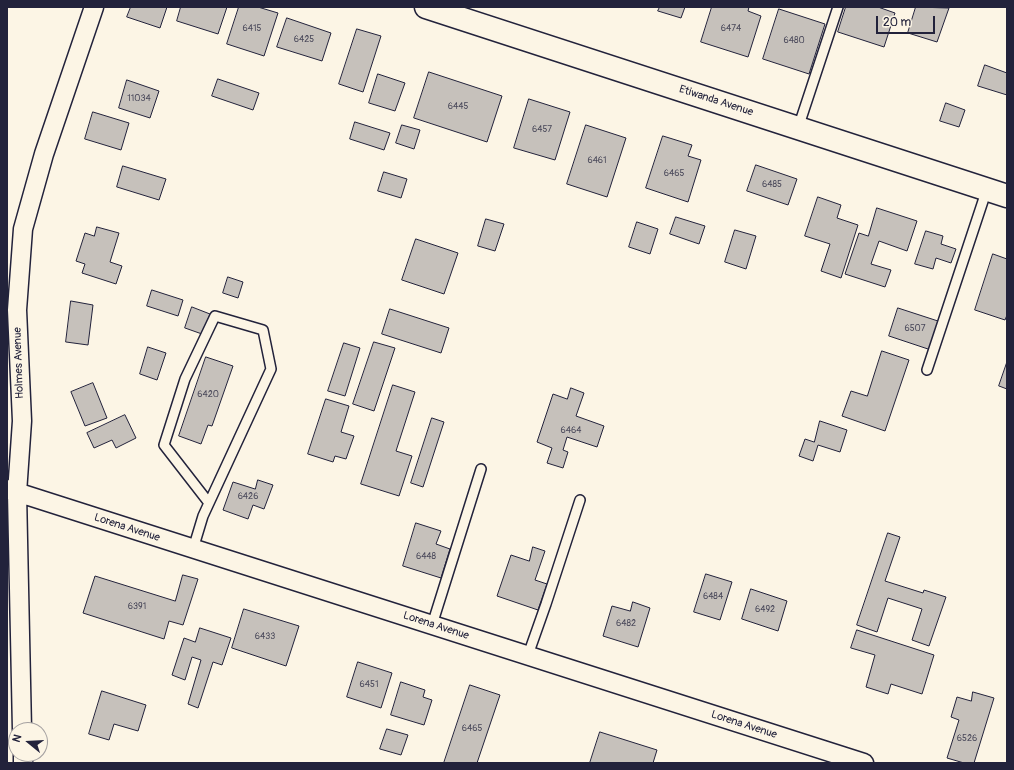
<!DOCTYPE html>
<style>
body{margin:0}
#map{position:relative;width:1014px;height:770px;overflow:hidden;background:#fcf5e5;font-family:Pangolin,sans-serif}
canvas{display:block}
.frame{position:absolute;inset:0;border:8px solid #22223b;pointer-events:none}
.north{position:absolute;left:8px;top:722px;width:40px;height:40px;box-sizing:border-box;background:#fcf5e5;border:1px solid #a5a1a1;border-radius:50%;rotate:288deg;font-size:11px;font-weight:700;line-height:16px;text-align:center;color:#22223b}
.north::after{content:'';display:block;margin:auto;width:14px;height:18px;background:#22223b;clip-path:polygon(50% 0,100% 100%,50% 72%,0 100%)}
.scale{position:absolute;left:876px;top:16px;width:59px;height:18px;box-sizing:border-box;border:2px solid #22223b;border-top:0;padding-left:5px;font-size:12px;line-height:14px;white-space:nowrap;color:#22223b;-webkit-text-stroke:3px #fcf5e5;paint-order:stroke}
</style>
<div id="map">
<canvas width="1014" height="770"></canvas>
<div class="frame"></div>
<div class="north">N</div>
<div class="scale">20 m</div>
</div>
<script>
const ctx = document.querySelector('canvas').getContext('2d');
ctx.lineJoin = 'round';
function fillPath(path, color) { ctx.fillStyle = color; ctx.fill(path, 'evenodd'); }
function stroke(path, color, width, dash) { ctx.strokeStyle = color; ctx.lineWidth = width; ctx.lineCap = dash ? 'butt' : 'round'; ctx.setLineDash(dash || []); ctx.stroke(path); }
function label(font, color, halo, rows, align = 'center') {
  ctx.font = font + ' Pangolin,sans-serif'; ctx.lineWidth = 3; ctx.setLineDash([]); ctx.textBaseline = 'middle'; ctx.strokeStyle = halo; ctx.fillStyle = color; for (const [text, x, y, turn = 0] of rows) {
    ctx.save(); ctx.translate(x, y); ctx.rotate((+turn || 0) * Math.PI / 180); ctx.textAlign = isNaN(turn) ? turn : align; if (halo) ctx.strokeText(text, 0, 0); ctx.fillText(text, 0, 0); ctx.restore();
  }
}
const building = new Path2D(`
 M131,7H167L160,28L127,17Z
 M181,7H227L218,34L177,21Z
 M239,7H258L278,13L264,56L227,44Z
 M660,7H685L681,18L658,11Z
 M712,7H749L748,11L761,16L748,57L701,42Z
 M846,7H878L895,13L884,47L838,32Z
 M916,7L949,8L937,42L908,33Z
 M779,9L825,24L809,74L763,59Z
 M287,18L331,33L322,61L277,47Z
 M357,29L381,36L363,92L339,84Z
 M985,65L1007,73V95L978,86Z
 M429,72L502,96L487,142L414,118Z
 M378,74L405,83L395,111L369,103Z
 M218,79L259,93L253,110L212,96Z
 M127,80L159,91L150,118L119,108Z
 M529,99L570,112L555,160L514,148Z
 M946,103L965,110L959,127L940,121Z
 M93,112L129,123L121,150L85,139Z
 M355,122L390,133L384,150L350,139Z
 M402,125L420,130L414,149L396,143Z
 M586,125L626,138L607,197L567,184Z
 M663,136L692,145L688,156L701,160L688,202L646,188Z
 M756,165L797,179L788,205L747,191Z
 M123,166L166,179L159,200L117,187Z
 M384,172L407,179L401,198L378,191Z
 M818,197L841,205L837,218L858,225L841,278L821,271L830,244L805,236Z
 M877,208L917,221L907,251L879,241L871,264L891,270L885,287L845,274L859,233L868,236Z
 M676,217L705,226L699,244L670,234Z
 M486,219L504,224L495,251L478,246Z
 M637,222L658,229L650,254L629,247Z
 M97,227L119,233L110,262L122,266L116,284L82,273L85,264L76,261L85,233L94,236Z
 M735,230L756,236L746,269L725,262Z
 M926,231L943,236L941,244L956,249L951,263L936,258L933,269L915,264Z
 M416,239L458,253L444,294L402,280Z
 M993,254L1007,259V315L1005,320L975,310Z
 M228,277L243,282L238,298L223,293Z
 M152,290L183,300L178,316L147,306Z
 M71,301L93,305L88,345L66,342Z
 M192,307L210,314L202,334L185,328Z
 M898,308L941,322L931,350L889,336Z
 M390,309L449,328L441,353L382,334Z
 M374,342L395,348L374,411L353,404Z
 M344,343L360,348L345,396L328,391Z
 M148,347L166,353L157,380L140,374Z
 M882,351L909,360L885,431L842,416L851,391L867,396Z
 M206,357L233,366L212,426L208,425L201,444L179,436Z
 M1007,362V389L999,386Z
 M93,383L107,418L85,426L71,392Z
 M393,385L415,392L396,451L412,456L399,496L361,484Z
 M571,388L584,393L576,416L604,426L597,447L567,437L563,450L568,452L563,468L547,463L552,448L537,442L553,394L567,399Z
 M326,399L349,406L341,432L354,436L346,459L335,456L333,462L308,454Z
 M125,415L136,438L116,448L112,440L94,448L87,433Z
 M432,418L444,422L423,487L411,483Z
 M820,421L847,430L840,452L818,445L813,461L799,456L805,439L814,442Z
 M258,480L273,485L264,509L253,505L248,519L223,510L233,482L255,489Z
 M416,523L441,531L436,544L450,549L441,578L403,566Z
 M888,533L900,537L885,581L923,593L924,590L946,597L929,646L912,640L922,609L888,598L877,632L857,625Z
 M533,547L545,551L535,580L547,584L538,610L497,596L511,555L529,561Z
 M706,574L732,582L720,620L694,612Z
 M183,575L198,579L183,625L169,621L164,639L83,613L95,576L175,601Z
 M751,589L787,601L778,631L742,619Z
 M633,602L650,608L638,647L603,636L612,606L630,611Z
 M244,609L299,626L286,666L232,648Z
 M200,628L231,638L222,665L213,662L198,708L188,704L201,660L192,657L185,680L172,675L184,638L195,642Z
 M857,630L934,655L922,694L891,684L888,694L866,687L875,655L851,648Z
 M358,662L392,673L381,708L347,697Z
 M401,682L425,690L423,697L432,700L424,725L391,715Z
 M470,685L500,695L477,763H444Z
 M102,691L146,705L138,731L114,724L109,740L89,734Z
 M973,692L994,698L974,763H964L947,758L959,720L951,717L957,697L971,701Z
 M387,729L408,735L401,755L380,749Z
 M600,732L657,750L653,763H590Z`);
fillPath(building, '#c6c1bb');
stroke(building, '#22223b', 1);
const service = new Path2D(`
 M798,128L838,7
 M927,370L987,189
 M193,549L203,516L271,369L263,330L215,316L185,379L164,445L209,503
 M432,625L481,469
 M528,655L546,604L580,500`);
const minor = new Path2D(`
 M7,489L864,763
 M22,730L17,493L22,421L17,310L23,229L44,154L94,7
 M23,754V763`);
const tertiary = new Path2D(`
 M426,7L1007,196`);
stroke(service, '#22223b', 12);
stroke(minor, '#22223b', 21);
stroke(tertiary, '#22223b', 25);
stroke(service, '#fcf5e5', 9);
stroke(minor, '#fcf5e5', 18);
stroke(tertiary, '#fcf5e5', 22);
label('9px', '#4b4a5b', null, [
 ["6415",252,29],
 ["6474",731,29],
 ["6425",304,40],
 ["6480",794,41],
 ["11034",139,99],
 ["6445",458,107],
 ["6457",542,130],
 ["6461",597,161],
 ["6465",674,174],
 ["6485",772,185],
 ["6507",915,329],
 ["6420",208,395],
 ["6464",571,431],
 ["6426",248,497],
 ["6448",426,557],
 ["6484",713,597],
 ["6391",137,607],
 ["6492",765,610],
 ["6482",626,624],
 ["6433",265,637],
 ["6451",369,685],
 ["6465",472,729],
 ["6526",967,739]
]);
label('11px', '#22223b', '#fcf5e5', [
 ["Etiwanda Avenue",716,101,18],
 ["Holmes Avenue",19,363,-92],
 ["Lorena Avenue",127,528,18],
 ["Lorena Avenue",436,626,18],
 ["Lorena Avenue",744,725,18]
]);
</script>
